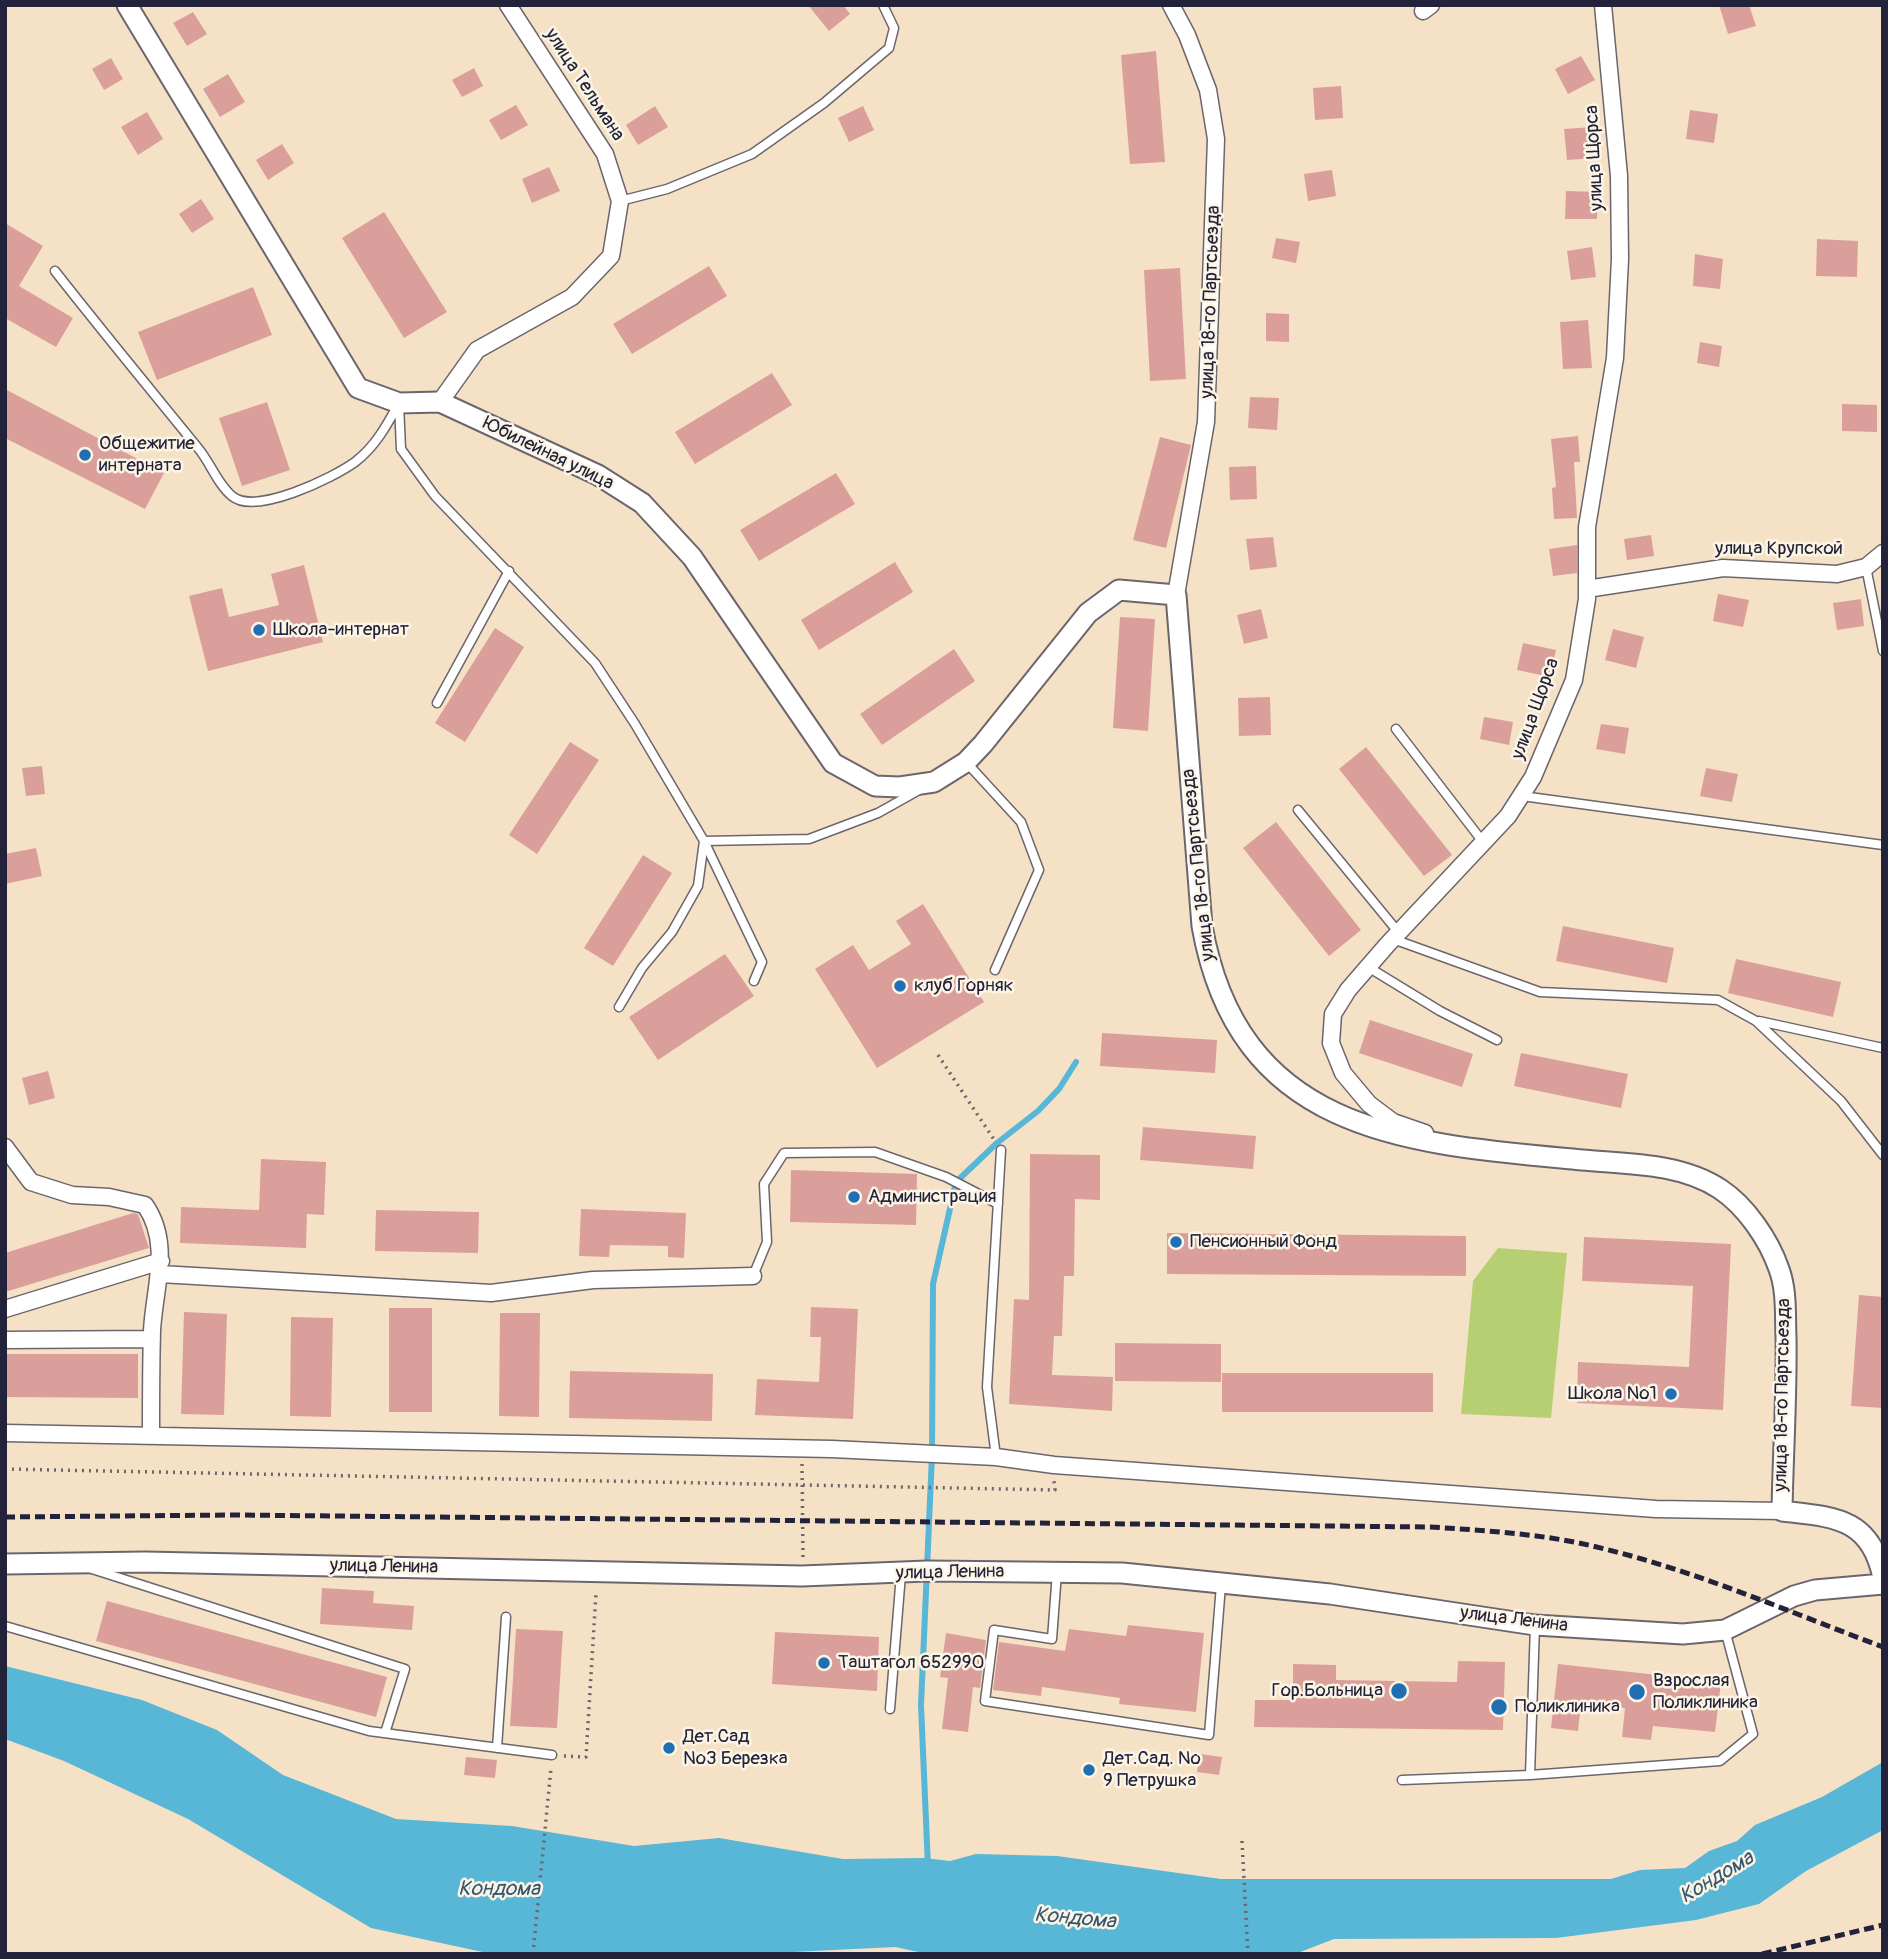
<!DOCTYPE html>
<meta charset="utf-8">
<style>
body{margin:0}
#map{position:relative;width:1888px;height:1959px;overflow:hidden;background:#f5e2c6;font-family:Pangolin,sans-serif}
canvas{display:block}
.frame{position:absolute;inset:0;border:7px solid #22223b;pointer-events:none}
</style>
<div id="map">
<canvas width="1888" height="1959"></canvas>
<div class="frame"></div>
</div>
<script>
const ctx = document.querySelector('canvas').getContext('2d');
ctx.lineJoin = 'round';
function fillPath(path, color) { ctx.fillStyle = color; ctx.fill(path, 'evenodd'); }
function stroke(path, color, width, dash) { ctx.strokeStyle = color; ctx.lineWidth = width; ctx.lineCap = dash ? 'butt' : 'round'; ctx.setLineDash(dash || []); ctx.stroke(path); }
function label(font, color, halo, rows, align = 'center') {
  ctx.font = font + ' Pangolin,sans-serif'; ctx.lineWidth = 5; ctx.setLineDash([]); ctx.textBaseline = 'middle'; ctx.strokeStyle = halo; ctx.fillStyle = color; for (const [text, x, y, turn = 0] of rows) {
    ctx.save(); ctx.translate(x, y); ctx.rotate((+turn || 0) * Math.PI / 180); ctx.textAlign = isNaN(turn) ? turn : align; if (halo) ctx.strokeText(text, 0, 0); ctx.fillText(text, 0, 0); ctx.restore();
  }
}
fillPath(new Path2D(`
 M1498,1248L1567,1253L1551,1418L1461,1414L1473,1281Z`), '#b7cf73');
fillPath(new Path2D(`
 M5,1666L142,1700L217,1730L283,1775L396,1819L512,1826L634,1846L719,1838L843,1859L924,1858L950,1861L976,1854L1057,1856L1221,1879H1611L1640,1870L1685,1868L1709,1851L1737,1841L1755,1825L1822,1797L1883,1762V1830L1806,1871L1759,1904L1696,1920L1556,1938L1334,1939L1295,1954H928L895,1947L753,1954H492L371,1928L188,1819L64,1761L5,1739Z`), '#58b6d6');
stroke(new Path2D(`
 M928,1867L921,1705L932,1455L933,1284L956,1182L997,1143L1038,1111L1059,1089L1076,1062`), '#58b6d6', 6);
fillPath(new Path2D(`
 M808,5H843L850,14L829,31Z
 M1719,5H1749L1756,26L1728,34Z
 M193,12L207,34L187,46L173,23Z
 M1156,51L1165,162L1130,164L1121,55Z
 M1581,56L1595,80L1568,94L1555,69Z
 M111,58L123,79L104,90L92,69Z
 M474,68L483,86L462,97L452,80Z
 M228,74L245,102L220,117L203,89Z
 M1341,86L1343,118L1315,120L1313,88Z
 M516,105L528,125L501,140L489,120Z
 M655,106L668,127L638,145L626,125Z
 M863,106L874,130L849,142L838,118Z
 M1690,110L1718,114L1714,143L1686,139Z
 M147,112L163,139L138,155L121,127Z
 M1593,127L1595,158L1567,160L1564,129Z
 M282,144L294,163L268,180L256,160Z
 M549,167L560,191L532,203L522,179Z
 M1332,170L1336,196L1308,201L1304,174Z
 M1566,191L1598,192L1597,219H1565Z
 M201,199L214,219L192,233L179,214Z
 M384,212L447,312L404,338L342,238Z
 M5,223L43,246L19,286L73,318L56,347L5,318Z
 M1276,238L1300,242L1296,263L1272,258Z
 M1817,239L1858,241L1857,277L1816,276Z
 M1592,247L1596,277L1571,280L1567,251Z
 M1695,254L1723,259L1720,289L1693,286Z
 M709,266L727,296L632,354L613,324Z
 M1180,268L1186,379L1150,381L1144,270Z
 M253,287L272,335L157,380L138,332Z
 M1266,313L1289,314V342L1266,341Z
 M1588,320L1592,368L1563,369L1560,322Z
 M1700,342L1722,346L1719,367L1697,363Z
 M772,373L792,405L695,464L675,432Z
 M5,389L164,473L145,509L5,438Z
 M1250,397L1279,398L1277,430L1248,428Z
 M267,402L290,470L242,486L219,418Z
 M1842,404L1877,405V432L1842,431Z
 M1578,436L1580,462H1574L1577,518L1554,519L1552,488L1556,487L1551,439Z
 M1160,437L1191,445L1166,548L1133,540Z
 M1256,466L1257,499L1230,500L1229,467Z
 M836,473L855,504L759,561L740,530Z
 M1651,535L1654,556L1627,560L1624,539Z
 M1273,537L1277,567L1250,570L1246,539Z
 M1577,545V573L1553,576L1549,549Z
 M895,562L913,592L819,650L801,620Z
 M304,565L323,642L208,671L189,596L222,588L229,617L279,605L271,574Z
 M1718,594L1749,600L1743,627L1713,621Z
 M1861,599L1864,626L1837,630L1833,603Z
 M1261,609L1268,638L1244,644L1237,615Z
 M1120,617L1155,619L1148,731L1113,728Z
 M495,628L524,647L465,742L435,723Z
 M1613,629L1644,637L1636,668L1605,660Z
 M1523,643L1556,650L1550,677L1517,670Z
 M954,649L975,681L882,745L860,714Z
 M1270,697L1271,735L1239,736L1238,698Z
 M1484,717L1513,722L1509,745L1480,739Z
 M1601,724L1629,728L1625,754L1596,749Z
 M570,742L599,760L537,854L509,835Z
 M1366,747L1452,855L1424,876L1339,769Z
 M42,766L45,794L26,796L22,768Z
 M1706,768L1738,774L1732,802L1700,796Z
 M1276,822L1361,930L1329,956L1243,848Z
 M36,848L42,876L5,884V854Z
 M643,855L672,873L613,966L584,948Z
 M923,904L984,1002L877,1068L815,969L853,945L869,970L911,944L896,921Z
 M1563,926L1674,948L1667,983L1556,961Z
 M725,954L754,996L658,1060L629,1017Z
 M1736,959L1841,982L1833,1017L1728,993Z
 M1370,1020L1473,1054L1462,1087L1359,1053Z
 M1102,1033L1217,1040L1215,1073L1100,1066Z
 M1521,1053L1628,1074L1621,1108L1514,1086Z
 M48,1071L55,1098L29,1105L22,1078Z
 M1143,1127L1256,1136L1253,1169L1140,1160Z
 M1030,1154L1100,1155V1200L1075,1199L1074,1276H1064L1062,1336H1054L1052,1375L1113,1377L1112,1411L1009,1404L1014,1299L1029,1300Z
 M261,1159L326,1162L324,1215L307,1214L306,1248L180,1243L181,1207L259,1210Z
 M791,1170L917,1174L916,1225L790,1222Z
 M581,1209L686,1213L684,1258L668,1257V1246L610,1245L609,1257L579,1256Z
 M376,1210L479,1212L478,1253L375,1251Z
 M133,1213L138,1214L149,1248L5,1292V1253Z
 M1167,1233L1466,1236V1276L1167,1274Z
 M1584,1237L1731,1244L1723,1410L1577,1403L1578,1362L1689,1367L1693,1286L1582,1281Z
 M1859,1295L1883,1297V1408L1851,1406Z
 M811,1307L858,1309L853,1419L755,1415L757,1379L819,1382L821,1337H810Z
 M389,1308H432V1412H389Z
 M184,1312L227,1314L224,1415L181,1414Z
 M500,1313H540L539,1417L499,1416Z
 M291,1317L333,1318L331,1417L290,1416Z
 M1115,1343L1221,1344V1382L1115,1381Z
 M5,1354H138V1398L5,1397Z
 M570,1371L713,1374L712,1421L569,1418Z
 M1222,1373H1433V1412H1222Z
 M322,1588L374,1591L373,1603L414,1606L412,1630L320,1624Z
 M107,1601L387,1677L376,1717L96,1641Z
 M1128,1625L1204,1633L1196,1712L1119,1704L1120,1698L1042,1687L1041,1696L993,1690L999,1642L1065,1651L1069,1629L1126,1636Z
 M516,1629L563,1631L557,1728L510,1726Z
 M775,1632L879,1637L877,1691L772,1684Z
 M946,1633L986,1640L980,1688L973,1687L968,1732L942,1729L948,1678L940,1677Z
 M1458,1661L1505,1662L1503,1730L1254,1727L1255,1700H1293V1664L1336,1665V1680L1457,1682Z
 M1558,1664L1721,1682L1715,1732L1653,1726L1651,1740L1622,1737L1625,1708L1581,1703L1578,1731L1551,1728Z
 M1200,1754L1222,1757L1219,1775L1197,1772Z
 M466,1757L497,1760L495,1778L464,1775Z`), '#db9f9b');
const service = new Path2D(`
 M620,201L667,189L752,154L824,103L889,48L894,28L883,5
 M55,271C102,331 150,389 198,448C210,462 218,485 232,496C255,516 333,478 355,462C375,447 387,425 399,403
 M399,404L401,449L435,496L595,663L635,724L704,841L762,962L754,981
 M1866,567L1883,651
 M437,703L509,571
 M1396,729L1483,842
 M966,762L1021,822L1039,870L995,970
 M1522,796L1883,845
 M1298,810L1399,933
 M1393,939L1540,992L1718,1000L1756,1021L1841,1101L1883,1155
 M1368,967L1440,1011L1497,1040
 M619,1007L642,968L672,932L698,886L704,841L809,839L878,813L919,790
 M1759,1021L1883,1048
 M753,1276L767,1242L764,1184L784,1153L875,1152L946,1177L998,1204
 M996,1457L987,1387L1001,1150
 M92,1569L405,1669L385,1733
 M1057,1572L1052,1639L994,1630L985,1701L1209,1735L1221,1585
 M1535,1625L1530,1775L1720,1761L1753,1734L1725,1630
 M5,1626L369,1731L552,1755
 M890,1709L901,1574
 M497,1748L506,1617
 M1402,1780L1530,1775`);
const minor = new Path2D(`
 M1171,5L1187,35L1208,90L1216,139L1206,422L1176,595
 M1423,11L1431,5
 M440,402L477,350L572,297L611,256L620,201L605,154L508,5
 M1587,589L1723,568L1837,574L1866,567L1883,553
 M1425,1133L1393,1122L1369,1104L1343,1073L1331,1043L1333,1014L1348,990L1387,945L1508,816L1533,777L1574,680L1587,599V527L1615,358L1620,259L1619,176L1603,5
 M5,1147L31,1182L72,1195L109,1197L145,1205C172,1244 154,1288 152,1331C151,1365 151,1400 151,1434
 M160,1274L491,1293L593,1280L753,1276
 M5,1309L161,1261
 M5,1340L152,1339
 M5,1433L832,1449L996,1457L1054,1465L1656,1509L1782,1511`);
const tertiary = new Path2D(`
 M127,5L358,388L399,403L440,402L598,475L642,503L692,557L833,763L875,786L900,787L934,782L966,762L983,744L1088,613L1119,590L1176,595L1202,926C1239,1134 1407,1144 1582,1160C1627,1164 1681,1163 1720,1189C1746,1206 1769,1240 1779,1269C1787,1291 1785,1314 1786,1337C1787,1395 1783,1453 1782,1511C1833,1517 1871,1517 1883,1578
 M5,1564L145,1562L802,1576L927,1571L1122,1573L1330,1594L1535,1625L1683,1634L1725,1630L1794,1596L1815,1590L1883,1584`);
stroke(service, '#6c656c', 11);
stroke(minor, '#6c656c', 19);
stroke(tertiary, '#6c656c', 23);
stroke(new Path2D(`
 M938,1055L995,1141
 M802,1464L803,1558
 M5,1469L1055,1490L1054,1481
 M564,1756L586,1757L596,1593
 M1242,1841L1248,1954
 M533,1954L551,1768`), '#6c656c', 3.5, [2, 5]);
stroke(service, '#fff', 8);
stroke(minor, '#fff', 16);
stroke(tertiary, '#fff', 19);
stroke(new Path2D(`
 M5,1517L236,1515L1430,1527C1478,1530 1527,1533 1574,1542C1681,1564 1781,1609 1883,1647
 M1762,1954L1883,1925`), '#22223b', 5, [10, 5]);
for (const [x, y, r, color] of [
 [85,455,7,"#1f6fb2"],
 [259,630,7,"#1f6fb2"],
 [900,986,7,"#1f6fb2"],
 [854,1197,7,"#1f6fb2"],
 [1176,1242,7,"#1f6fb2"],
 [1671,1394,7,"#1f6fb2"],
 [824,1663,7,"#1f6fb2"],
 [1399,1691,9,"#1f6fb2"],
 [1637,1692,9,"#1f6fb2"],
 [1499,1707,9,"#1f6fb2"],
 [669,1748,7,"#1f6fb2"],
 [1089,1770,7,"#1f6fb2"]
]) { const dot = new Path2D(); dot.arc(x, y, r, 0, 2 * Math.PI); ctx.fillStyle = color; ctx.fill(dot); stroke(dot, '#fcf5e5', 2.5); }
label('19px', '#22223b', '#fcf5e5', [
 ["улица Тельмана",584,85,57],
 ["улица Щорса",1595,158,-93],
 ["улица 18-го Партсьезда",1211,302,-88],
 ["Юбилейная улица",548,454,26],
 ["улица Крупской",1779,549],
 ["улица Щорса",1536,709,-70],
 ["улица 18-го Партсьезда",1199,865,-96],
 ["улица 18-го Партсьезда",1783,1395,-89],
 ["улица Ленина",384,1567,1],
 ["улица Ленина",950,1573,-1],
 ["улица Ленина",1514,1620,7]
]);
label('19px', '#22223b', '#fcf5e5', [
 ["Общежитие",99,444],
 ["интерната",99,466],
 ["Школа-интернат",273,630],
 ["клуб Горняк",914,986],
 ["Администрация",868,1197],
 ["Пенсионный Фонд",1190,1242],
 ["Школа №1",1657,1394,"right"],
 ["Таштагол 652990",838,1663],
 ["Взрослая",1653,1681],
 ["Поликлиника",1653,1703],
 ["Гор.Больница",1383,1691,"right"],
 ["Поликлиника",1515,1707],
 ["Дет.Сад",683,1737],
 ["№3 Березка",683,1759],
 ["Дет.Сад. №",1103,1759],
 ["9 Петрушка",1103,1781]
], 'left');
label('italic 21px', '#355671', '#fcf5e5', [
 ["Кондома",1717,1878,-31],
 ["Кондома",499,1890],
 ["Кондома",1075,1919,5]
]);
</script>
